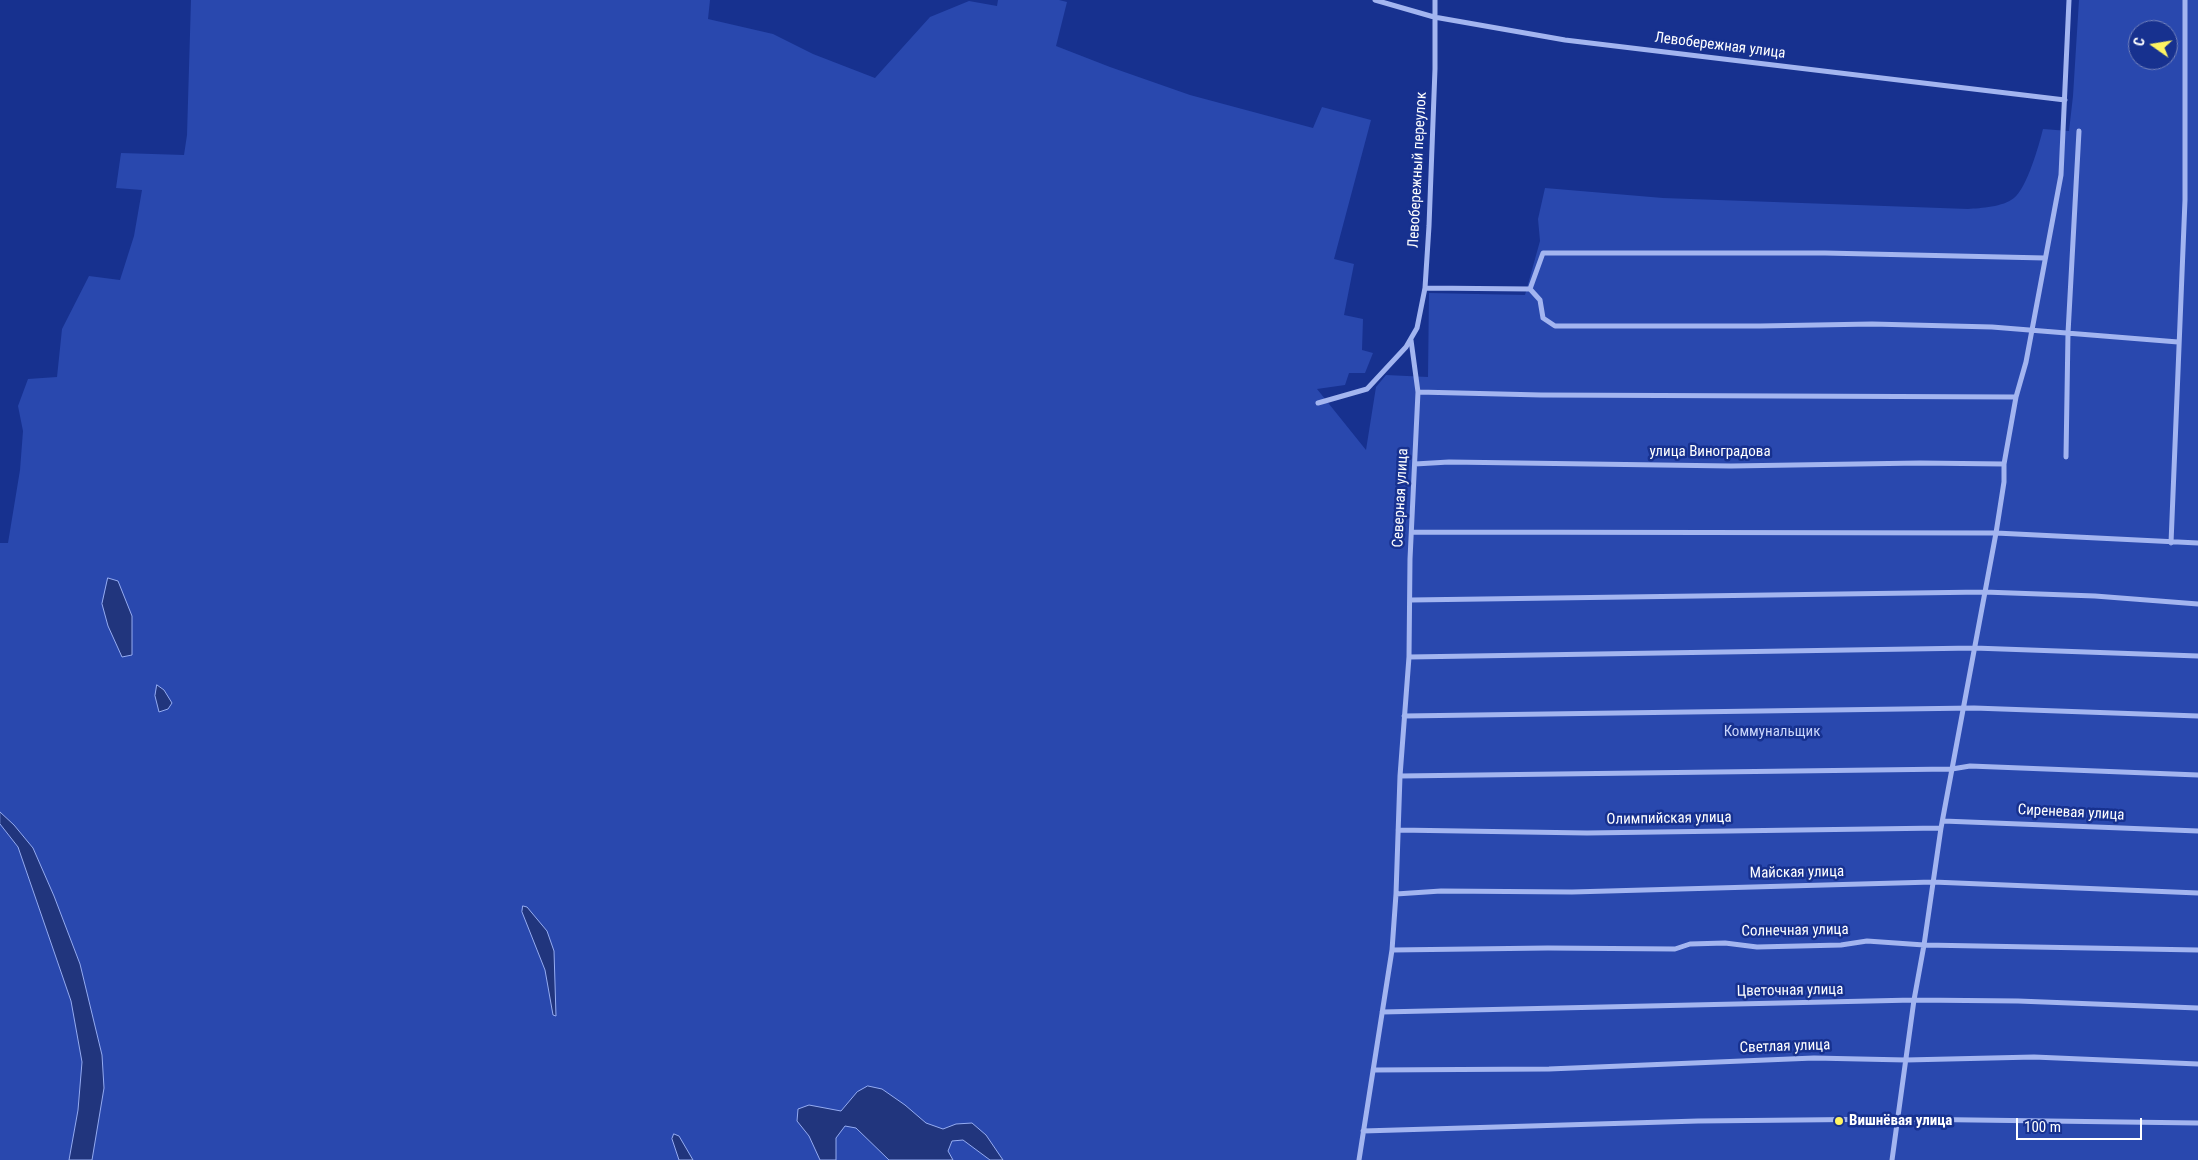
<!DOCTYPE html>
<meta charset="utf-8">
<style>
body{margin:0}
#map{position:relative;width:2198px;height:1160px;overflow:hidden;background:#17318f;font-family:"Roboto Condensed",sans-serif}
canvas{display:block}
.north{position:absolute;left:2128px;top:20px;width:50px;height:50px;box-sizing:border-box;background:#17318f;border:1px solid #7483bc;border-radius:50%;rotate:283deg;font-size:14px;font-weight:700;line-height:20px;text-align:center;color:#fff}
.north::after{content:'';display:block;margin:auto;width:18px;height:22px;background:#fff462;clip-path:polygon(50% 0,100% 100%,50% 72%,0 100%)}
.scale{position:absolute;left:2016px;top:1118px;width:126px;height:22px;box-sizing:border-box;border:2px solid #fff;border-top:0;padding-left:6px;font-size:15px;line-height:18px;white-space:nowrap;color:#fff;-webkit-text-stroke:4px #17318f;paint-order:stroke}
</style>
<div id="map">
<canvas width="2198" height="1160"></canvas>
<div class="north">С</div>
<div class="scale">100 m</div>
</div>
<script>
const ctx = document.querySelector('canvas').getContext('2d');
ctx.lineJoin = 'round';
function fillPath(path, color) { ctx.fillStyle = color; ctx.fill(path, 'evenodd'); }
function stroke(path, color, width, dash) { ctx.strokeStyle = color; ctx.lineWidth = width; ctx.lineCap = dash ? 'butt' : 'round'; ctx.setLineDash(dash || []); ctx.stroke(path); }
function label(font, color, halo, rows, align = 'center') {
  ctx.font = font + ' "Roboto Condensed",sans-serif'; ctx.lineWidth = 5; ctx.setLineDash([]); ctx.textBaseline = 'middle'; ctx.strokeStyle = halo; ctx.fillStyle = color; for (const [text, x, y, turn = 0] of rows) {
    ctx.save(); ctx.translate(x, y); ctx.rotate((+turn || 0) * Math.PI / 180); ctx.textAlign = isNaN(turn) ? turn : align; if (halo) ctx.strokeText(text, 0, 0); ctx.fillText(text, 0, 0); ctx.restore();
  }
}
fillPath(new Path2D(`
 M191,0H710L708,19L773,34L813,54L875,78L930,17L969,1L997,6L998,0H1059L1067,2L1056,46L1110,67L1190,95L1313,128L1322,107L1371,120L1334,259L1354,264L1344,315L1363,319L1362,350L1373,353L1365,373H1349L1345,385L1317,389L1366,450L1376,387L1386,375L1428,377L1429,293L1525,295L1540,241L1538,219L1545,188L1663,198L1968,209C1981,208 2003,207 2014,198C2027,188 2039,145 2043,129L2069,131L2073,96L2079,0H2198V1160H92L104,1088L102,1055L80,964L54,896L33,848L14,825L0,812V543H8L20,470L23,431L18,406L28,379L57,377L62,329L89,276L120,280L134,236L142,190L116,188L121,153L184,155L187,135ZM2138,30H2168V60H2138Z
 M0,824L18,847L71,1001L82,1062L78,1110L69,1160H0Z`), '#2948ae');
const water = new Path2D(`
 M108,578L118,581L132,616V655L122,657L108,626L102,604Z
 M157,685L164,690L172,703L168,709L159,712L155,696Z
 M0,812L14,825L33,848L54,896L80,964L102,1055L104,1088L92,1160H69L78,1110L82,1062L71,1001L18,847L0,824Z
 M523,906L527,907L547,931L554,951L556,1016L553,1015L545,970L522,912Z
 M868,1086L882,1089L905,1105L926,1123L943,1129L956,1124L972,1123L986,1135L1003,1160H990L963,1140L952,1141L948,1151L953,1160H889L856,1128L845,1126L836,1138V1160H820L809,1136L797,1121L798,1109L809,1105L841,1111L857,1092Z
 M674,1134L679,1136L693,1160H679L672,1139Z`);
fillPath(water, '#21357d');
stroke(water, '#95acf2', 1);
stroke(new Path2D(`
 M1375,0L1434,17L1565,40L2065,100
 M1425,288L1530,289L1540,300L1543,318L1555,326H1760L1872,324L1992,327L2178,342
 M1530,289L1543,253H1825L2045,258
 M1418,392L1541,395L2016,397
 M1318,403L1367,389L1406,347L1417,328L1425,288L1429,226L1435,69V0
 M2066,457L2068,333L2079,131
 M1415,464L1449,462L1731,466L1920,463L2004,464
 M1412,532L1996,533L2198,543
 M2171,543L2185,200V0
 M1411,600L1984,592L2095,596L2198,604
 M1409,657L1974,648L2198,656
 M1404,716L1974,708L2198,716
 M1400,776L1952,769L1970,766L2198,775
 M1943,821L2198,831
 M1398,830L1587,833L1941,828
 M1396,894L1441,891L1572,892L1933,882L2198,893
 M1392,950L1548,948L1675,949L1690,944L1725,943L1757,947L1841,945L1867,941L1924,945L2198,950
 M1382,1012L1914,1000L2018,1001L2198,1008
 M1373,1070L1549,1069L1814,1058L1906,1060L2034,1057L2198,1064
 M1363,1131L1698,1121L1899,1119L2198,1123
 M1359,1160L1392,950L1396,894L1400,776L1409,657L1410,559L1418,392L1411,340
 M1892,1160L1914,1000L1924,945L1941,828L1996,533L2004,482V464L2016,397L2026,362L2061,175L2069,0`), '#a3b5f0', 5);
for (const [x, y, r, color] of [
 [1839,1121,5,"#fff462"]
]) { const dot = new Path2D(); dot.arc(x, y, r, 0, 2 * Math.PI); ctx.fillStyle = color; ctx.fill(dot); stroke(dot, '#17318f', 2); }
label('15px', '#fff', '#17318f', [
 ["Левобережная улица",1720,46,7],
 ["Левобережный переулок",1418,170,-87],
 ["улица Виноградова",1710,452],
 ["Северная улица",1401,498,-87],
 ["Сиреневая улица",2071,813,3],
 ["Олимпийская улица",1669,819,-1],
 ["Майская улица",1797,873,-1],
 ["Солнечная улица",1795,931,-1],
 ["Цветочная улица",1790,991,-1],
 ["Светлая улица",1785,1047,-2]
]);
label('15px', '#c9d5fb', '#17318f', [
 ["Коммунальщик",1772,732]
]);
label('bold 15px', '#fff', '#17318f', [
 ["Вишнёвая улица",1849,1121]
], 'left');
</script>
